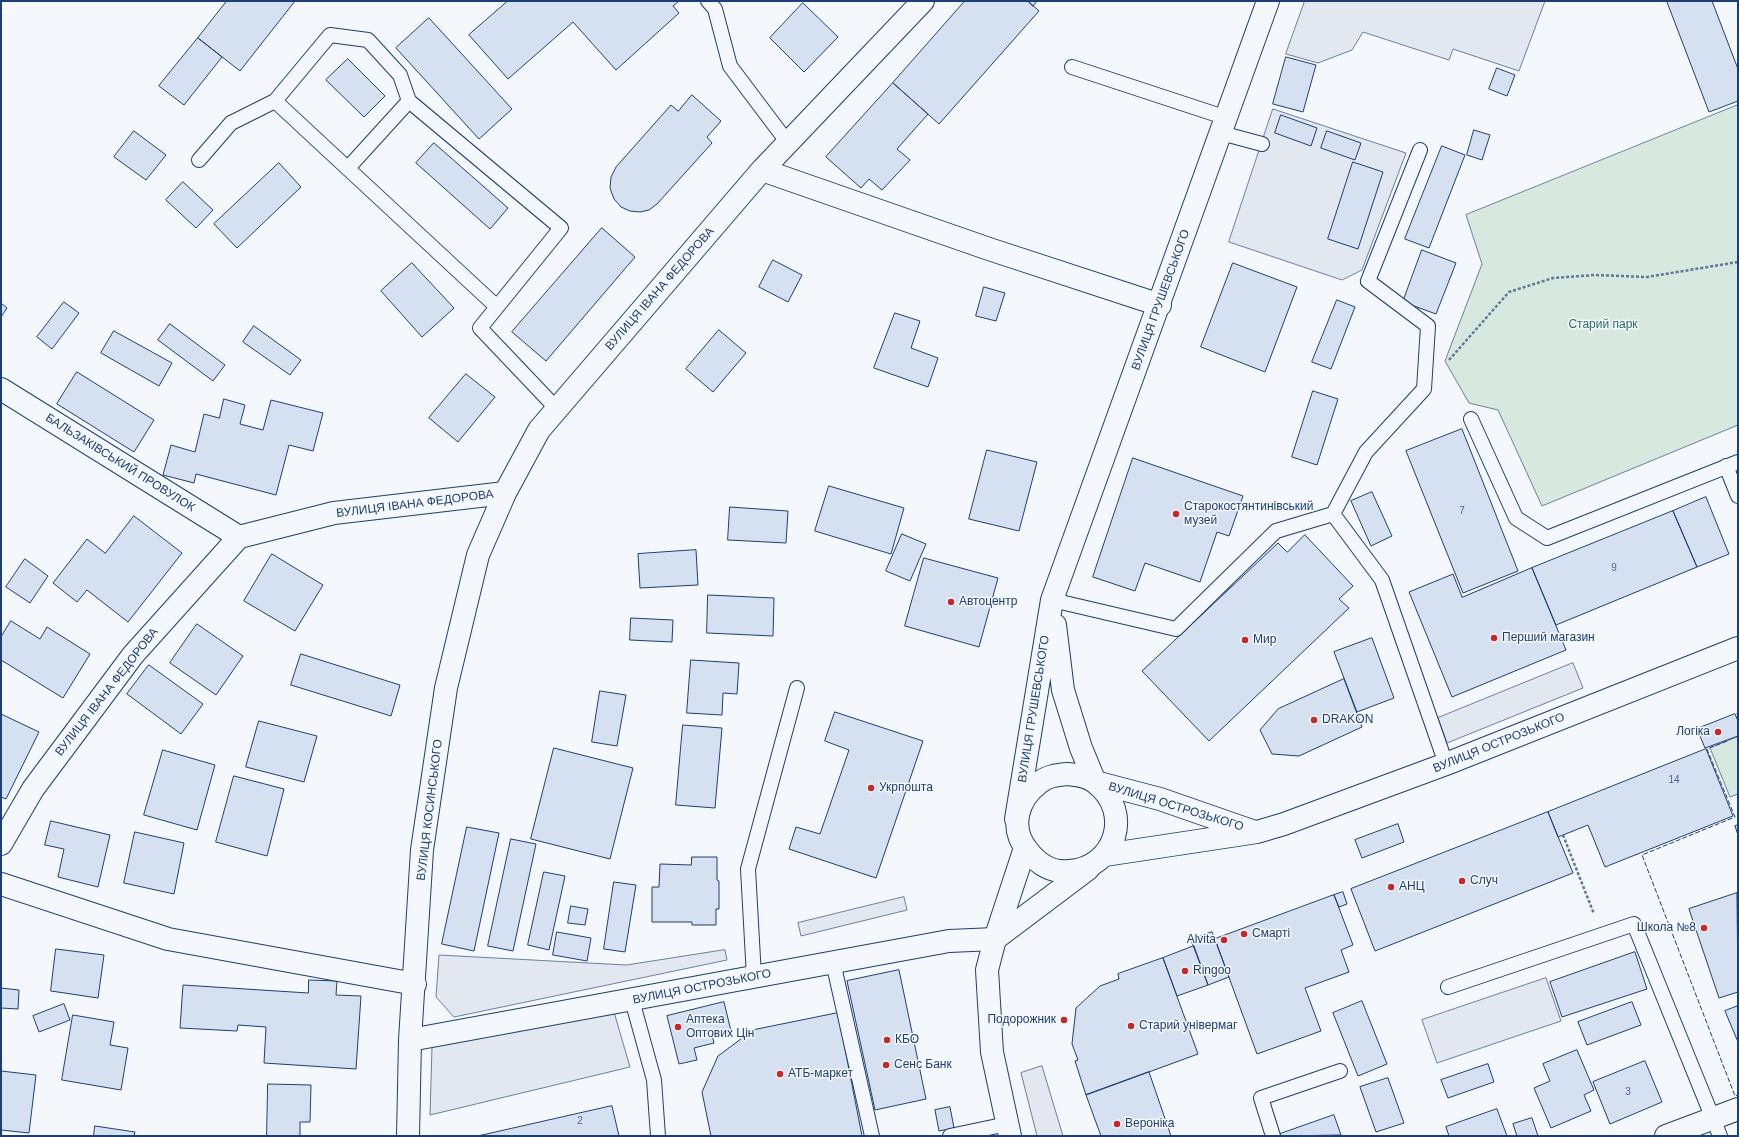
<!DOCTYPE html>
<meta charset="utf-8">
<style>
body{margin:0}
#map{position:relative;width:1739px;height:1137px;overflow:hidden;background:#f4f7fb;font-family:Arial,sans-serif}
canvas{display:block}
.frame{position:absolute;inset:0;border:2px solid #1d3f73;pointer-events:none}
</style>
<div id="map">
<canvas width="1739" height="1137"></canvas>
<div class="frame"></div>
</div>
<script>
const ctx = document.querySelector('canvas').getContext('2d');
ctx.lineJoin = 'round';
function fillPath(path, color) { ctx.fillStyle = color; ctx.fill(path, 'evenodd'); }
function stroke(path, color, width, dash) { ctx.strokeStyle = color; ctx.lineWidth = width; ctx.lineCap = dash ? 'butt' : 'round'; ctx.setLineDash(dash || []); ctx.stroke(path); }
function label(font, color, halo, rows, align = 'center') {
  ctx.font = font + ' Arial,sans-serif'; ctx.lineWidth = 3; ctx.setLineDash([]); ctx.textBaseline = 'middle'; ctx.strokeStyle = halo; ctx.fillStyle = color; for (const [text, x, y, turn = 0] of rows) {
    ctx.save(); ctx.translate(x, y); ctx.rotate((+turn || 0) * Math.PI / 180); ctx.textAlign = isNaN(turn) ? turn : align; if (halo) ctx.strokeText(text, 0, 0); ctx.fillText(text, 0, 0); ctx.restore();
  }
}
const green = new Path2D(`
 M1738,105V425L1542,506L1498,410L1469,403L1445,361L1482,264L1466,215Z
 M1738,737V794L1730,797L1710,748Z`);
fillPath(green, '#d7e8df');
stroke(green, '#687fa3', 1);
const parking = new Path2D(`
 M1305,1H1545L1519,71L1453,49L1449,60L1363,32L1352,50L1318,63L1286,54Z
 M1273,109L1406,153L1362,270L1342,280L1229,242Z
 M1573,663L1583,688L1447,743L1438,718Z
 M904,897L907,910L801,936L798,923Z
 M725,950L727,960L454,1017L436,997L439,955L626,965Z
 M1546,978L1561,1021L1437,1063L1422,1020Z
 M614,1012L630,1067L430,1115L432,1047Z
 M1042,1066L1063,1136H1037L1021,1073Z`);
fillPath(parking, '#e3e8f0');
stroke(parking, '#687fa3', 1);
const building = new Path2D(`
 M227,1H295L240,71L198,38Z
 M508,1H679L673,6L679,13L616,70L573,22L508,79L469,35Z
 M965,1H1028L1039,11L939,124L893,83Z
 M1028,1H1037L1033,6Z
 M1671,1H1712L1738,69V101L1709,112L1667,2Z
 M803,3L838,37L804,72L770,38Z
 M429,18L512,109L479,139L396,48Z
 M198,38L222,57L184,105L159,86Z
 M1286,57L1316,65L1303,112L1273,104Z
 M348,59L385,96L364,117L326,80Z
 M1497,68L1515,75L1507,96L1489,89Z
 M893,83L928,114L897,149L910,160L882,190L869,179L861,188L826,157Z
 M692,95L721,121L707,137L712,143L657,204L649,210L640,212L630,211L621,207L614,199L610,188L611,177L616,167L671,105L678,111Z
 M1281,115L1317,128L1311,146L1275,133Z
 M1474,130L1490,135L1482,160L1467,155Z
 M134,131L166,155L146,180L114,157Z
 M1327,131L1361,143L1355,160L1321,148Z
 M434,143L508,208L490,229L416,163Z
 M1442,146L1465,155L1429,248L1405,239Z
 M1353,162L1383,172L1358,249L1328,239Z
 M279,163L301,187L237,248L214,224Z
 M183,182L213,210L196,228L166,200Z
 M602,228L635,257L546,361L512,332Z
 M1422,250L1456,263L1436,314L1403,302Z
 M773,260L802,275L788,302L759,287Z
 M412,263L454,308L422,337L381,291Z
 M1233,263L1297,287L1265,372L1201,347Z
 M984,287L1005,293L996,321L976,316Z
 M1337,300L1355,307L1331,369L1312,362Z
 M64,302L79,313L52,349L37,337Z
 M1,303L7,308L1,317Z
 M895,313L920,321L911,348L938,358L928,387L874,368Z
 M170,324L225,365L213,381L158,340Z
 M254,326L301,360L290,375L243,342Z
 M719,330L746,353L713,392L686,369Z
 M114,331L172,363L159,386L101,353Z
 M77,372L154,420L134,452L57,404Z
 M466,374L495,397L458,442L429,418Z
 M1313,391L1338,399L1317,465L1292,457Z
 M224,399L245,405L240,424L263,430L271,400L323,413L313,451L289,445L276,495L196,474L194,483L163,475L171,445L195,452L204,414L219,418Z
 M1462,429L1518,571L1463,593L1406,451Z
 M987,450L1037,462L1019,531L969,519Z
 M1133,458L1243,496L1229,536L1217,532L1200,582L1145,563L1135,591L1093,577Z
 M829,486L904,508L891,554L815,531Z
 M1372,492L1392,536L1371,546L1351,501Z
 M1706,497L1729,554L1697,567L1673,511Z
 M730,507L788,511L786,543L728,540Z
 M1673,511L1697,567L1556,625L1532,568Z
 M134,516L182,553L128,622L87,590L77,602L53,583L87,539L105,553Z
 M902,534L926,544L910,581L886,571Z
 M1305,535L1353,586L1339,599L1349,608L1209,741L1142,671L1278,543L1287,552Z
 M696,550L698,585L640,588L638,554Z
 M272,554L323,585L295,631L244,601Z
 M924,558L998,578L979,647L905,626Z
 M25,559L48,576L30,603L6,587Z
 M1532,568L1566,650L1452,697L1409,592L1453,574L1462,597Z
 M708,595L774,598L773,636L707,633Z
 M631,618L673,620L672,642L630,640Z
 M11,621L40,639L47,627L90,654L63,698L1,660V637Z
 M197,624L243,656L216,695L170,663Z
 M1372,638L1394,698L1357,712L1334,652Z
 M301,654L400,685L391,716L291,685Z
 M691,660L739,663L737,694L723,693L722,715L687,713Z
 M149,665L203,704L181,734L127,694Z
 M1344,679L1362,727L1299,756L1272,754L1260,730L1278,709Z
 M600,691L626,695L617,746L592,742Z
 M835,712L923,741L876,878L789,849L796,827L820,834L849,750L825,741Z
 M1,714L39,732L6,799L1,797Z
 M1735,714L1738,721V736L1705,748L1697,729Z
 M259,721L317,736L304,782L246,767Z
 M683,725L722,728L715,808L676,805Z
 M554,748L633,768L610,859L531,839Z
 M1706,749L1733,816L1605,867L1588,825L1558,837L1548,812Z
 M163,750L215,765L197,830L144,815Z
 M234,776L284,789L267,856L216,842Z
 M1548,812L1573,873L1375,951L1351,889Z
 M51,821L110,835L98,887L58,877L64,849L45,845Z
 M1398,824L1404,842L1362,858L1355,840Z
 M1738,825V835L1735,826Z
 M467,827L499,833L474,951L442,944Z
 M135,832L184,843L174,894L124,883Z
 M511,839L536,844L513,951L488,946Z
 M692,857H717V880L719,881V909H716V925H692V922H652V887H659L660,864L691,865Z
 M544,872L565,876L549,950L528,945Z
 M614,882L636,885L625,952L604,949Z
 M1343,892L1347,904L1339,907L1334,895Z
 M1737,893L1738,992L1719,998L1689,909Z
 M1334,895L1353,945L1341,950L1349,972L1305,988L1321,1031L1257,1054L1215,939Z
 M571,906L588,909L585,925L568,923Z
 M557,932L591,938L587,961L553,955Z
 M1212,932L1229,977L1208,985L1191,940Z
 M1194,946L1208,985L1177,996L1163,958Z
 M56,949L104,955L98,998L51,991Z
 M1635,952L1647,989L1562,1017L1550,982Z
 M1163,958L1198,1054L1086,1095L1075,1061L1078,1060L1072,1044L1076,1008L1100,986L1119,979L1118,974Z
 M899,970L926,1099L875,1110L847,981Z
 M309,980L337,981L336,995L361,996L356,1069L264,1063L266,1027L238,1025L237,1031L180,1028L183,985L308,993Z
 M1,988L19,990L18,1009L1,1008Z
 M1362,1001L1387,1064L1358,1076L1333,1013Z
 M724,1002L731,1031L712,1035L714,1043L694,1048L697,1060L679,1064L667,1016Z
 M1632,1002L1641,1025L1587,1045L1578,1022Z
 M64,1004L70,1020L39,1032L33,1016Z
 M1738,1006V1042L1725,1011Z
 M838,1013L862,1136H711L702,1092L718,1056L753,1030Z
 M73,1015L114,1022L110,1045L128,1048L121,1090L62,1080Z
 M1577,1050L1594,1090L1584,1095L1591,1111L1551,1128L1534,1088L1550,1081L1543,1064Z
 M1645,1061L1662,1102L1610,1124L1593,1082Z
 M1488,1064L1494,1082L1448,1098L1441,1080Z
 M1,1071L36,1075L29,1133L1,1130Z
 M1149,1072L1171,1136H1101L1086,1095Z
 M1388,1078L1404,1123L1376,1132L1360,1087Z
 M268,1084L311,1085L310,1122H300V1136H267Z
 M612,1106L619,1136H478Z
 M950,1107L954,1128L939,1131L935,1110Z
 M1497,1109L1507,1136H1449L1446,1127Z
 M1334,1115L1341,1135L1281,1136L1280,1134Z
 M1532,1118L1538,1136H1517L1513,1124Z
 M95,1126L135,1132L134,1136H94Z`);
fillPath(building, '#d5e0f0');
stroke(building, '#1d3f73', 1);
const service = new Path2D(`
 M708,1L715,9L730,66L788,143
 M1072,67L1227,118
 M275,101L497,307
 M1221,133L1262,144
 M1420,150L1368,281L1428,326L1424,389L1366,452L1333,514L1382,580L1446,764
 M199,160L231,123L275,101L330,35L368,40L400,75L409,101L561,228L480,328L557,409
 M348,168L409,101
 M1471,419L1516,518L1547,538L1738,462
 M1726,466L1738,496
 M1052,600L1176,629L1276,531L1333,514
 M833,962L872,1136
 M754,977L748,869L797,688
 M1448,987L1634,924L1720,1136
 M632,1000L654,1080L658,1136
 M950,1136L1007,1124
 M1273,1136L1261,1098L1340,1071`);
const minor = new Path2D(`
 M762,170L989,249L1160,305
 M1,389L239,537
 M1,844L33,789L133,655L239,537L334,513L505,493
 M1,884L168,939L415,984
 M410,1040L949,941L995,939
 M408,1136L410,1040L422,850L446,688L478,555L505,493L539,430L762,170L923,1
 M1666,1136L1738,1109`);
const secondary = new Path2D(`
 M1095,782L1160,799L1252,831
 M1105,855L1257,832L1284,824L1446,764L1738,648`);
const primary = new Path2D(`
 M1055,625L1063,690L1081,748L1095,782
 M1067,774C1077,775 1088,776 1096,783C1133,812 1116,868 1069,871C1052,873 1038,864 1028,851C1009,829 1017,799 1039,783C1047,776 1057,775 1067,774Z
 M1016,819L1052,600L1268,1
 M995,939L1088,869
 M1010,1136L992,1052L987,970L995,939L1025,848`);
stroke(service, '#1d3f73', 16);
stroke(minor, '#1d3f73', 24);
stroke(secondary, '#1d3f73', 24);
stroke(primary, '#1d3f73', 24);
stroke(new Path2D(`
 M1449,360L1509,292L1553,278L1595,275L1647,277L1738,262
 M1563,835L1594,914`), '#5e769c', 2.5, [3, 2]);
stroke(service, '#f4f7fb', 14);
stroke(minor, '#f4f7fb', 22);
stroke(secondary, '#f4f7fb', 22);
stroke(primary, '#f4f7fb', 22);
stroke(new Path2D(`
 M1738,713H1737L1738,717
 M1727,741L1707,749L1735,817L1642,855L1735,1096L1738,1095`), '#1d3f73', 1, [5, 2]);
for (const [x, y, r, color] of [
 [1176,514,4,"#c62828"],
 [951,602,4,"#c62828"],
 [1494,638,4,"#c62828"],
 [1245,640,4,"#c62828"],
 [1314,720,4,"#c62828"],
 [1718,732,4,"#c62828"],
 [871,788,4,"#c62828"],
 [1462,881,4,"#c62828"],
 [1391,887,4,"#c62828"],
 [1704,928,4,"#c62828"],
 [1244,934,4,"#c62828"],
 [1224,940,4,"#c62828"],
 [1185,971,4,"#c62828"],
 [1064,1020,4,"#c62828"],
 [1131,1026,4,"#c62828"],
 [678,1027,4,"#c62828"],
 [887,1040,4,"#c62828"],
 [886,1065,4,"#c62828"],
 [780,1074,4,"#c62828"],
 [1117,1124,4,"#c62828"]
]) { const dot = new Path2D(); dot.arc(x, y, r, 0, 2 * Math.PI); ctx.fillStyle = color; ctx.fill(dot); stroke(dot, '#f4f7fb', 1.5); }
label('10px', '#4b6792', null, [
 ["7",1462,511],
 ["9",1614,568],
 ["14",1674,780],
 ["3",1628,1092],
 ["2",580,1121]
]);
label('12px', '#1d3f73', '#f4f7fb', [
 ["ВУЛИЦЯ ІВАНА ФЕДОРОВА",660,289,-49],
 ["ВУЛИЦЯ ГРУШЕВСЬКОГО",1161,300,-70],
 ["БАЛЬЗАКІВСЬКИЙ ПРОВУЛОК",120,463,32],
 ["ВУЛИЦЯ ІВАНА ФЕДОРОВА",415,504,-7],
 ["ВУЛИЦЯ ІВАНА ФЕДОРОВА",107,692,-52],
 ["ВУЛИЦЯ ГРУШЕВСЬКОГО",1034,709,-81],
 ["ВУЛИЦЯ ОСТРОЗЬКОГО",1499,743,-22],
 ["ВУЛИЦЯ ОСТРОЗЬКОГО",1176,807,17],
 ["ВУЛИЦЯ КОСИНСЬКОГО",430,810,-83],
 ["ВУЛИЦЯ ОСТРОЗЬКОГО",702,987,-11]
]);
label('12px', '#2c6c60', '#f4f7fb', [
 ["Старий парк",1603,325]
]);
label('12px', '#1d3f73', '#f4f7fb', [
 ["Старокостянтинівський",1184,507],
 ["музей",1184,521],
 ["Автоцентр",959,602],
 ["Перший магазин",1502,638],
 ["Мир",1253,640],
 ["DRAKON",1322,720],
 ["Логіка",1710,732,"right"],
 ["Укрпошта",879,788],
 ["Случ",1470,881],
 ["АНЦ",1399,887],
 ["Школа №8",1696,928,"right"],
 ["Смарті",1252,934],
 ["Alvita",1216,940,"right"],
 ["Ringoo",1193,971],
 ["Аптека",686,1020],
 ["Оптових Цін",686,1034],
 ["Подорожник",1056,1020,"right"],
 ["Старий універмаг",1139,1026],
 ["КБО",895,1040],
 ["Сенс Банк",894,1065],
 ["АТБ-маркет",788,1074],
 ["Вероніка",1125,1124]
], 'left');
</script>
